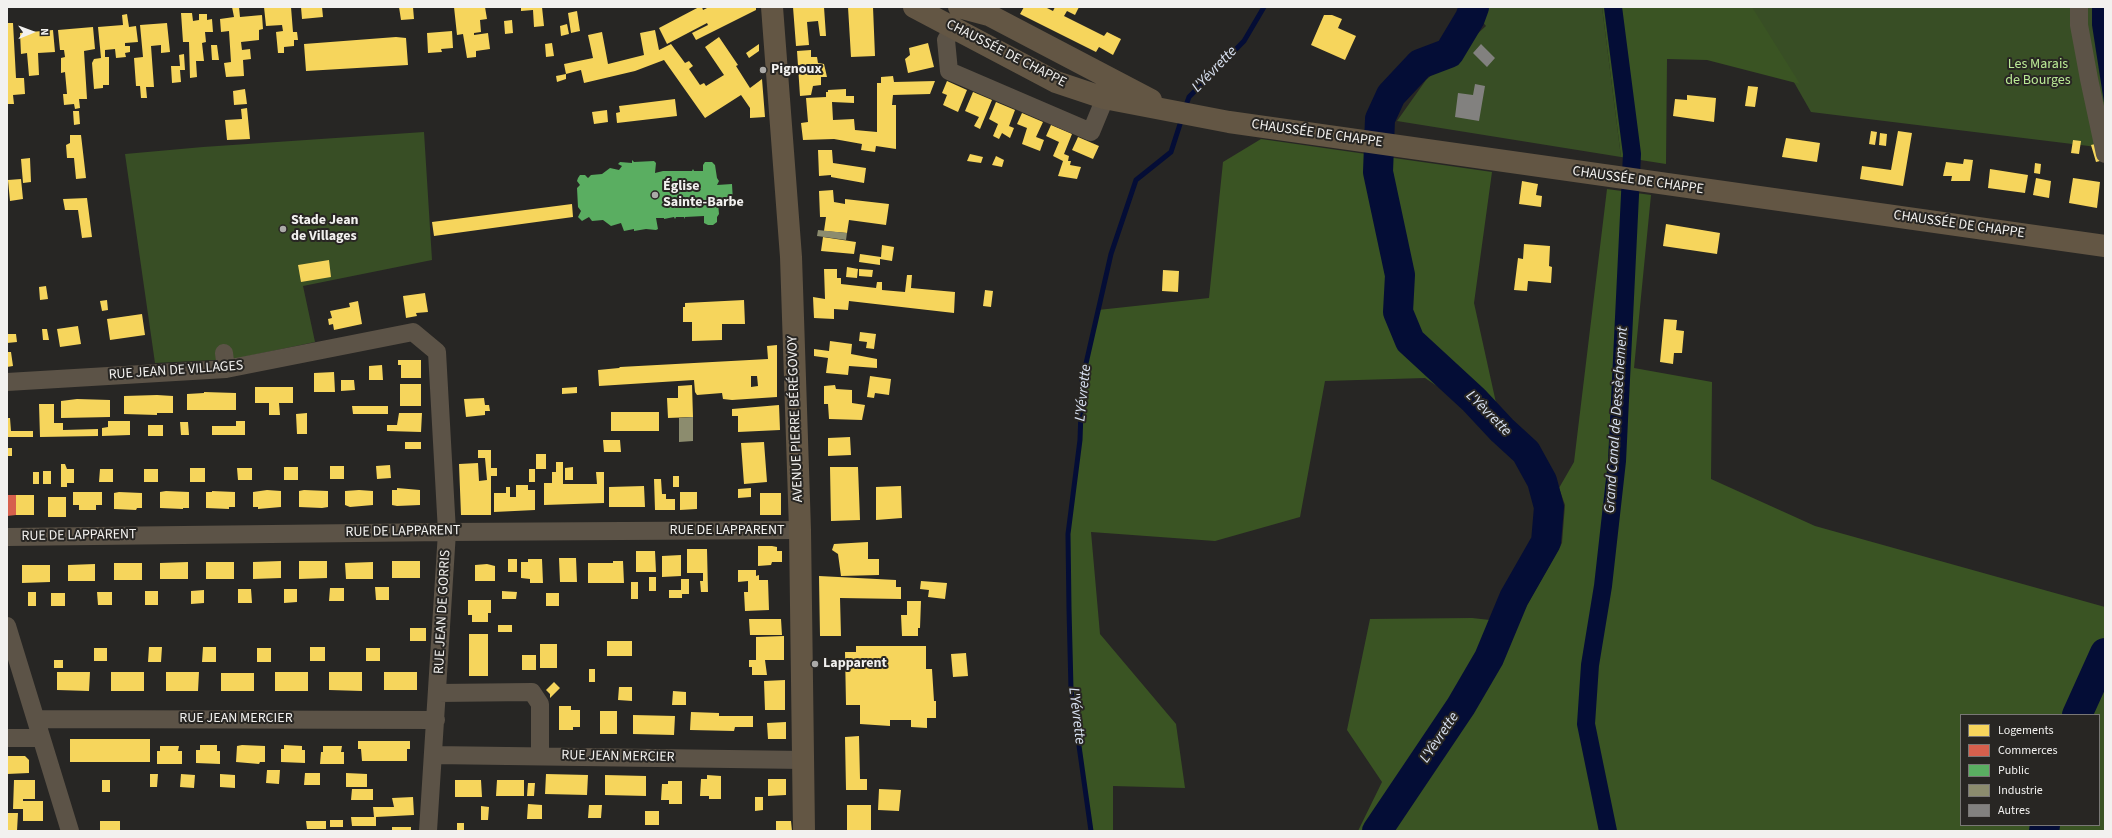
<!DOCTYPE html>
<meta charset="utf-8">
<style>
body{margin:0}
#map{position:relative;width:2112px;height:838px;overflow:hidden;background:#272624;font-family:"Source Sans 3",sans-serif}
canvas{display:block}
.frame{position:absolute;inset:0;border:8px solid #f2f1ef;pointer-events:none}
.legend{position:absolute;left:1960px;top:714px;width:140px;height:112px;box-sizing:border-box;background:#282623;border:1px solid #797775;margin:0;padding:5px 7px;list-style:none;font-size:12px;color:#f2f1ef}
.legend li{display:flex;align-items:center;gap:8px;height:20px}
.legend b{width:20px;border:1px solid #797775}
.north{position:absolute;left:12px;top:12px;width:40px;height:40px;-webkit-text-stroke:3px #282623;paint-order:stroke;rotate:89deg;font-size:11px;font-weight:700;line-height:16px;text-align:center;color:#f2f1ef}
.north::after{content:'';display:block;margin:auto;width:14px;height:18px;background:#f2f1ef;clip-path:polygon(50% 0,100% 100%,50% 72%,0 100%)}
</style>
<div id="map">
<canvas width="2112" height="838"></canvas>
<div class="frame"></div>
<ul class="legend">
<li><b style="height:11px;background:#f6d55c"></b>Logements</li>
<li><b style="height:11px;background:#d6604d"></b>Commerces</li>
<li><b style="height:11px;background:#5aae61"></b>Public</li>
<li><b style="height:11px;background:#8c8c6e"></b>Industrie</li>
<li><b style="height:11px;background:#82817f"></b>Autres</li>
</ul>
<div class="north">N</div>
</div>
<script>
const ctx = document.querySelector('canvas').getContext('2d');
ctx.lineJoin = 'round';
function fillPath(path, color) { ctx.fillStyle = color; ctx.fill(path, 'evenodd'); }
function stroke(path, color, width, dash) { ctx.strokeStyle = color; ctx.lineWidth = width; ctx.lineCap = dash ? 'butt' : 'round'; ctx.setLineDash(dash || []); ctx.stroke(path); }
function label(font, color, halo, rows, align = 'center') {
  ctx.font = font + ' "Source Sans 3",sans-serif'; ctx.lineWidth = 4; ctx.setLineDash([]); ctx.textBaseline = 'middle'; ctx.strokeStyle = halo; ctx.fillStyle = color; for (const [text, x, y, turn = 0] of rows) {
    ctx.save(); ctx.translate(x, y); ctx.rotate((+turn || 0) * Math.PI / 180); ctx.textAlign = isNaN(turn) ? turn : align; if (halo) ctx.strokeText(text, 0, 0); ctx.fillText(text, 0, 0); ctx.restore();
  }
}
fillPath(new Path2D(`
 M1470,7H1602L1621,157L1397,121L1426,80L1486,26Z
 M1751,7H2105V148L1811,112Z
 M424,132L432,260L303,286L315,342L234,359L155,363L125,154L203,147Z`), '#384e25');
fillPath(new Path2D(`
 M1602,7H1752L1800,84L1707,60L1667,59L1666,164L1621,157Z
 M1261,139L1492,172L1474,303L1502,430L1425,378L1325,381L1300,517L1215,541L1091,532L1100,634L1176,724L1185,788L1113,786V831H1091L1071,689L1068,534L1080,440L1082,381L1098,310L1209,298L1223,162Z
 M1607,189L1651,195L1634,368L1712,382L1711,479L1815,526L2105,607V831H1358L1382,782L1347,730L1370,619L1472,618L1517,623L1562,543L1565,505L1559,488L1574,462ZM1961,715H2099V825H1961Z`), '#3a5423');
fillPath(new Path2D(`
 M2092,7H2105V109L2092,25Z`), '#040d36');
fillPath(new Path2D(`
 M232,7H239L240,17L262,15L263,29L259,30V40L241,42L242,50L250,49L251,59L243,60L244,76L226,77L224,63L231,62L229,31L221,32L220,19L234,17Z
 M264,7H291L293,32H297L298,40H294V46L284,47V53H278L276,32L283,31L282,25L266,26Z
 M301,7H322L323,17L302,19Z
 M399,7H413L414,19L401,20Z
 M454,7H485L487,19L480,20L481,32L474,33V35L488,33L490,49L476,51V57L467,58L463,34L457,35Z
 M521,7H542L544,26L534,27L533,10L521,11Z
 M699,7H702L703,10L709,7H756V10L696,40L692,33L708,25L707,23L667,44L659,28Z
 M793,7H824L826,36H820L818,21L807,22L809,45L796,46Z
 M848,7H873L875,56L851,57Z
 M1024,7H1045L1053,11L1055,7H1079L1075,15L1067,11L1064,16L1104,36L1107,32L1121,39L1113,55L1099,47L1096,52L1020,14Z
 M577,11L580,31L571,33L568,13Z
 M181,13H192L193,21L199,20V14H207V20L212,19L213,32H205L206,42L202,43L204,61H196L197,77L190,78L189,42H183Z
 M127,14L129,27L136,26L138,42L125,43V46H130V52L125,53L126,57L116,58L115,49L105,50V57H109V85H103V88L94,89L92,63L94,59L101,58L98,27L123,25L122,15Z
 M1324,15H1332L1342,19L1338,28L1356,36L1345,60L1311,45Z
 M512,20L513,33L505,34L504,21Z
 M7,23H13L16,78H24L25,94L13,95L14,104H7Z
 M167,23L170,52L161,53V45L151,46L154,87H146L147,98H141L140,86H136L134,58L143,57L140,25Z
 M567,24L569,34L561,36L560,26Z
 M93,27L95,49L84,51L87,99H79L80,108L75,109L74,104L64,105L63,94H67L65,72L61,73V58L65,57L64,50H60L58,30Z
 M53,30L55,52L38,53L39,75L29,76L27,53L21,54L20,33Z
 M655,30L659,50L671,44L685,63L689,61L693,66L689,69L700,85L704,83L706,86L724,75L705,47L719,37L738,65L736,66L750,88L762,79L765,117L750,118V108L741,95L705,118L664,60L635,71L584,83L581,70L566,74L564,64L593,58L588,35L602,32L608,64L644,55L640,33Z
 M452,31L453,48L441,49L442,52L428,53L427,33Z
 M396,37L406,38L408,65L306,71L304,44Z
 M552,43L554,56L546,57L545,44Z
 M928,43L934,67L908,73L905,59L910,55L909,48Z
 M759,44V51L749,58L746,53Z
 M211,45H217L219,60H212Z
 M811,50V57H817L818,63L824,64L827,77H821V85L813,86L811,95L800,96L797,51Z
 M184,54L185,70H180L181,82L172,83L171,66H180L179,55Z
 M566,74V79L557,82L556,76Z
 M893,76L894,82L935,81L930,94L893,95L892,105H896V149L876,146L875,152L861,150L862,144L834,139L803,140L801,123L808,122L806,98L826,97V92H828V90L846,89V96H854V103L832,102L833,120L854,119L855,130L877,132V83H881V77Z
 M947,81L967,90L958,112L943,105L947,95L942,93Z
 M1748,86L1758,87L1755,107L1745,106Z
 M245,89L247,104L234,105L233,91Z
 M973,92L992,100L980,129L974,126L979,117L965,111Z
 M1687,95L1716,98L1714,122L1673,116L1675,99L1687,100Z
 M675,99L677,116L617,123L616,113L620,112L619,106Z
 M996,102L1015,110L1009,126L1014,128L1010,138L1002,133L999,139L993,136L998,124L989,119Z
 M247,108L250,139L227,140L225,120L242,119L241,109Z
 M607,110L608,122L594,124L592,112Z
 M73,111H79L80,124L74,125Z
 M1022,113L1043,122L1036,137L1044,140L1040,151L1022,144L1027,128L1017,124Z
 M1051,125L1072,134L1064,154L1069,156L1068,161H1071L1070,165L1081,167L1077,179L1058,176L1063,161L1053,156L1059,142L1046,136Z
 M1871,131L1877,132L1875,145L1869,144Z
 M1898,131L1912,133L1903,186L1860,179L1862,166L1891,170Z
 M1880,133L1887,134L1886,146L1879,145Z
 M70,135H81L86,178L76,179L74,158H67L66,145L70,143Z
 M1078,137L1099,146L1093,159L1072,150Z
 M1786,138L1820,143L1817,162L1782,157Z
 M2073,140L2081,141L2079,154L2071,153Z
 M2099,143L2104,160L2096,162L2091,145Z
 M818,150H832L833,163L866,168L864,183L831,177V175L819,176Z
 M970,154L983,157L981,163L967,161Z
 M996,156L1004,160L1002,167L992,165Z
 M30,158L31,182L23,183L21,159Z
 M1964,159L1973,160L1970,181H1951L1952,176H1943L1946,162L1963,164Z
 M2035,163L2041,164L2040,174L2034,173Z
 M1990,169L2028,175L2025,193L1988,188Z
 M2036,178L2051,181L2049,198L2033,195Z
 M2073,178L2100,182L2097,208L2069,203Z
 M21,179L23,199L10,201L8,180Z
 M1522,181L1538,184L1536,195L1542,196L1541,207L1519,204Z
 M833,190L834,202L845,204V199L889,204L886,225L849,220L847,233L824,231L826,217H820L819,191Z
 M87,198L92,237L82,238L78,210H65L63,199Z
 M572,204L573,217L434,236L432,222Z
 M1666,224L1720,233L1717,254L1663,246Z
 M823,237L856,242L854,254L821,251Z
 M1524,244L1550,246L1549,266L1552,267L1551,283L1528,281L1527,291L1514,290L1518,258L1523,259Z
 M882,245L894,247L892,261L880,259V265L859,262L860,254L881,257Z
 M329,260L331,277L301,282L298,265Z
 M847,267L858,269L857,278L846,277Z
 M824,269H837V278H841V284L876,288L877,282H882V290L905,292L907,275H912L911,288L955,292L954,313L849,301L848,310L834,309V319L814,318L813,297L825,299Z
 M859,269L873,270L872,277L859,276Z
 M1163,270L1179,271L1178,292L1162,291Z
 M46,286L48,299L40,300L39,287Z
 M985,290L993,291L991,307L983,306Z
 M425,293L428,312L416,313L417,316L406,318L403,296Z
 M107,300L108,310L102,311L100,301Z
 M744,300L745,324H722V340L692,341V322H683V307H685V303Z
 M358,301L362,324L334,330L333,324L329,325L328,319L332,318L330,311L350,307L349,303Z
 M142,314L145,335L110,340L107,319Z
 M1664,319L1677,320L1676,330L1684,331L1682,353H1674L1673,364L1660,362Z
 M78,326L81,344L60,347L57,329Z
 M42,329H47L49,340H43Z
 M860,332L876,334L874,349L866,348L867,342L859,341Z
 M7,334H16L17,342L7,343Z
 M830,341L852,344L851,354L877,359V368L849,366L848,375L826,373L828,358L814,356V349L829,351Z
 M777,345V397L732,400L723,399L722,393L697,395L695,392L694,380L599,386L598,370L619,368L620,367L768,359L767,346ZM751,376H757L758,386L751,387Z
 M7,352H11L13,366L7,367Z
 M398,360H421V378H401V365H398Z
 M382,365L383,380H369V366Z
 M334,372L335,392H314V373Z
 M870,376L891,379L889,395L875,393L874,398L867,397Z
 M341,380H354L355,390L341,391Z
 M400,384H421V406H400Z
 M692,385L693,417L668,418L667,398H678V386Z
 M835,385L836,389L852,390V403L865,405L862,420L829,419L828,404H824V386Z
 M255,387H293V403H279L280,415H269V403H255Z
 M577,387V393L562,394V388Z
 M204,392L236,393V410H187V394L204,393Z
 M157,395L173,396V413H157V415L124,414V396Z
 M484,398L485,405H489L490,411H485V415L466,417L464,399Z
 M77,399L110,400V417L61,418V401Z
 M39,404H54V423H63V430L98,429V436L40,437Z
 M779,405L780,430L738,432V416H732V409Z
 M352,406H388V414H353Z
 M611,412H659V431H611Z
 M307,413V434H297L296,414Z
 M399,413H422L421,432L387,431V425H397Z
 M7,418H10L11,431H33V437H7Z
 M108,421H130V435L102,436V428L108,427Z
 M236,421H245V435H212V426H236Z
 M180,422H188L189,435H181Z
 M148,425H163V436H148Z
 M850,437L851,455L828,456V438Z
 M603,440H620L621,452H604Z
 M405,442H421V449H405Z
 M764,442L767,482L744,484L741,443Z
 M7,448H12V456H7Z
 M478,450H491V468H497V476H491V515H461L459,464L478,463L479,481L487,480L485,458H478Z
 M536,454H546V469H536Z
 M556,462H563V484H597L596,472H604V503L544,505V483H552V472H556Z
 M61,464H65L67,469H74V483H67V487H61Z
 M390,465L391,478L377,479L376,466Z
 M330,466H344V479H330Z
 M284,467H298V480H284Z
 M573,467V480H565V468Z
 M830,467H858L860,520L831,521Z
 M190,468H205V482H190Z
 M237,468H252V480H238Z
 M100,469H113V482H99Z
 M144,469H158V482H144Z
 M529,469H535V482H529Z
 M43,471H51V484H43Z
 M33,472H39V484H33Z
 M673,476H679V487H673Z
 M654,479H661L662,494H666V499H675V510H655Z
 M516,485H528V490H535V510L494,512V493H506V487H510V497H516Z
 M644,486L645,507H609V487Z
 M901,486L902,518L876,520V487Z
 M397,488L420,490V505L397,506L392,505V490H397Z
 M751,488V497L738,498V489Z
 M267,490L281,491V507L258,509V507H253V492Z
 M304,490L328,491V507L322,508L299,507V491Z
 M359,490L373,491V505L350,507L345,505V491Z
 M166,491L189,492V508H183V509L160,508V492Z
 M212,491L235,492V507H229V509L206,508V492H212Z
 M73,492H102V505H96V510H79V505H73Z
 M119,492L142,493V508H137L136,510L114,509V493Z
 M680,492H697V509L680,510Z
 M760,493H781V515H760Z
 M16,495H34V515H16Z
 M48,497H66V517H48Z
 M868,542V559H879V575L841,576L838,554L832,550L834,544Z
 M758,546H772L777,547V551H782V562H772L771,565L758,566Z
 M687,549H707L708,592H701L700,581H703V573H687Z
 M636,551H655L656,572H636Z
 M681,555V576L662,577V556Z
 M559,558H576L577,582H560Z
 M508,559H517V572H508Z
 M528,559H542L543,583H530V579L521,578V562H528Z
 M281,561V578L253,579V562Z
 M299,561H327V578L299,579Z
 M392,561H420V578H392Z
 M613,561H623L624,583H588V563H613Z
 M188,562V579H160V563Z
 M206,562H234V579H206Z
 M373,562V579H346L345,563Z
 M114,563H142V580H114Z
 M95,564V581H68V565Z
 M487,564L495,566V581H475V565Z
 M22,565H50V582L22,583Z
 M738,570H756V576L759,575V580H768L769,610L745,611L744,592H748V581L738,582Z
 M819,576L896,580V587H901V599L840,598L841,636H820Z
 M649,577H656V591H649Z
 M681,579H689V594H682V598H669V590H681Z
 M921,581L947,583L945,599L928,597L929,590L920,589Z
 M631,582H638V599H631Z
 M375,587H389V600H376Z
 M330,588H344V601H329Z
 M238,589H251L252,603H238Z
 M284,589H297V602L284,603Z
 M204,590V603L191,604V591Z
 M145,591H158V605H145Z
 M502,591L517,592L516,599H502Z
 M28,592H36V606H28Z
 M97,592H112V605H98Z
 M51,593H65V606H51Z
 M546,593H559V606H546Z
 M468,600H491V613H488V622H472V615H468Z
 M907,601H921L920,628H918V636H902L901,615H907Z
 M749,619H781L782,635H750Z
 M498,625H512V632H498Z
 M410,628H426V641H410Z
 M469,634H488V676H469Z
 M784,636V660H765L767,675H752V667H749V660H756V637Z
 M607,641H632V656H607Z
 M540,644H557V668H540Z
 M856,646H926V669H932L934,701H936V718H927V728L911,727V720H890V726L860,724V705H846L845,652H856Z
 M149,647H162L161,662H148Z
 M203,647H216V662H202Z
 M310,647H325V661H310Z
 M94,648H107V661H94Z
 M257,648H271V662H257Z
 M366,648H380V661H366Z
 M966,653L968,676L953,677L951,654Z
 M522,655H536V670H522Z
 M54,660H63V668H54Z
 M589,669H595V682H589Z
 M57,672H90L89,691L57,690Z
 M111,672H144V691H111Z
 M166,672H199L198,691H166Z
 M275,672H308V691H275Z
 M329,672H362V691L329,690Z
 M384,672H417V690H384Z
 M221,673H254V691H221Z
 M785,680V710H765L764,681Z
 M554,682L560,688L550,698V694L546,690Z
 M619,687H632V701L618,700Z
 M673,691L686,692V705H672Z
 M559,706H571V710H580V727H573V730H559Z
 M600,711H617V734H600Z
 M691,712L719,713V716H753V727H735L734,731L690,730Z
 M633,715L675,716L674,735L633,734Z
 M786,722V739H768L767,723Z
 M859,736L860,779H867V790H846L845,737Z
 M70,739H150V762H70Z
 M358,741H410V749H407V761H362L361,749H358Z
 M200,745H217V751H220V764L196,763V750H200Z
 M242,745L265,746V762H260L259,764L236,762L237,746Z
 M284,745L302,746V750H305V763L281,762V749H284Z
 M160,746H179L178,751H182V764H157V751H160Z
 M323,746H342L341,752H344V764H320L321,752H323Z
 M7,756H25L29,760V773L7,774Z
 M267,770H280L279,784L266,783Z
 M305,773H320V785H304Z
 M346,773L367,774V787H346Z
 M150,774H158L157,787H150Z
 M181,774L195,775L194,788L180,787Z
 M220,774L235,775V788L220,787Z
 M546,774L588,775L587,795L545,794Z
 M605,775L646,776V796L605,795Z
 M707,775L721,776V799H709V796H700L701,779H707Z
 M768,779H786V795L768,796Z
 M14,780H35V799H23V801H43V821H23V809H13Z
 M102,780H110V792H102Z
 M455,780H481L482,797H455Z
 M497,780H524V796H496Z
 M668,781H682V804H669V800H661L662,784H668Z
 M528,783H535L534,796H527Z
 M352,789H373V800H351Z
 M879,789L901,790L899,811L878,810Z
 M413,797L414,815L376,817V826H352L351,817H374L373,807H394L392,798Z
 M755,797H763V810L755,811Z
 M528,804L542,805V819H527Z
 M589,805H602L601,818H588Z
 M847,805H871V831H847Z
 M481,806L489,807L488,820H481Z
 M645,811H659V825H645Z
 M7,813H18L17,831H7Z
 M330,820H343V827H330Z
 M100,821H120V831H100Z
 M306,821H326V829H307Z
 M776,821H791L792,831H776Z
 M457,823H464V831H457Z
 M392,827H411V831H392Z`), '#f6d55c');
fillPath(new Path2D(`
 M7,495H16V515L7,516Z`), '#d6604d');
fillPath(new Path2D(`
 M632,160L634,162L654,161L656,163L655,173L663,171H692L693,169L694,171H703V165L705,162H712L715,165L717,178L719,181L717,185L732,184L733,202L718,203L719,214L717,217V222L713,225H708L704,223V216L685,217L684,219V217H676L675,219L674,217L664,219V218H656L658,229L656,230L646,229L634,231V229L624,231L621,223L611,226L603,220L592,221L589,217L582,221L578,217L581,211L578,207L577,188L580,185L577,181L578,178L580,175H585L588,178L591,175L602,174L610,168L619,170L622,166L618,164L620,162L632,163Z`), '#5aae61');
fillPath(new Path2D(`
 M818,230L847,233L846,240L817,236Z
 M693,417V441L679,442V418Z`), '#8c8c6e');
stroke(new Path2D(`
 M1185,108L1189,97L1244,41L1264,7
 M1091,831L1071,689L1069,608L1068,534L1080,440L1082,381L1111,254L1136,180L1171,152L1182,118`), '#040d36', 5);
stroke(new Path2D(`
 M1608,831L1586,724L1590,665L1603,586L1617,461L1632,154L1613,7`), '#040d36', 18);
stroke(new Path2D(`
 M2077,715L2105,653
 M1377,831L1461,706L1489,658L1514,598L1546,542L1549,507L1542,481L1526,452L1502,430L1474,400L1410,341L1398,312L1400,275L1378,172L1380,119L1391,95L1420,64L1449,53L1470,18L1474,7
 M2044,831L2045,825`), '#040d36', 30);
fillPath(new Path2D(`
 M1481,44L1495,58L1487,67L1473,53Z
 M1475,84L1485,86L1479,121L1455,117L1458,93L1473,95Z`), '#82817f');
stroke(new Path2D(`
 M2079,7V25L2089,79L2105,154
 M953,28L946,40L949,71L1091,132L1110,86
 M224,353L226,369
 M7,382L226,369L413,332L437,352L447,532L428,831
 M7,537L447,532L800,530
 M7,626L70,831
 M438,693L532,692L540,704V756
 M36,719L436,720
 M7,738H41
 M433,755L804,760`), '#5c5347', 18);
stroke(new Path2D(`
 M772,7L791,257L800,530L804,831
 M914,7L1056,82L1104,98L1229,122L2105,246
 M959,7L989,15
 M979,7L989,15L1151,100`), '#635644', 22);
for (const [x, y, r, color] of [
 [763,70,4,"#abaaa8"],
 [655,195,4,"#abaaa8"],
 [283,229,4,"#abaaa8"],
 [815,664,4,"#abaaa8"]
]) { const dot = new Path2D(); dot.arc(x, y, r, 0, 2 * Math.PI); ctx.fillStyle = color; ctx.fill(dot); stroke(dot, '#282623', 1.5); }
label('14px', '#f2f1ef', '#282623', [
 ["CHAUSSÉE DE CHAPPE",1006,54,27],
 ["CHAUSSÉE DE CHAPPE",1317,134,8],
 ["CHAUSSÉE DE CHAPPE",1638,181,8],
 ["CHAUSSÉE DE CHAPPE",1959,225,8],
 ["RUE JEAN DE VILLAGES",176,371,-4],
 ["AVENUE PIERRE BÉRÉGOVOY",796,419,-92],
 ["RUE DE LAPPARENT",727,531],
 ["RUE DE LAPPARENT",403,532,-1],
 ["RUE DE LAPPARENT",79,536,-1],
 ["RUE JEAN DE GORRIS",443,612,-87],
 ["RUE JEAN MERCIER",236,719],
 ["RUE JEAN MERCIER",618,757,1]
]);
label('14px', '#bbea96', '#282623', [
 ["Les Marais",2038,65],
 ["de Bourges",2038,81]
]);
label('bold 14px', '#f2f1ef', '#282623', [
 ["Pignoux",771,70],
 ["Église",663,187],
 ["Sainte-Barbe",663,203],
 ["Stade Jean",291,221],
 ["de Villages",291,237],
 ["Lapparent",823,664]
], 'left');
label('italic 15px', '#dbe4f5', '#282623', [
 ["L'Yévrette",1215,70,-46],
 ["L'Yévrette",1084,393,-84],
 ["L'Yèvrette",1488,414,45],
 ["Grand Canal de Dessèchement",1617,420,-86],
 ["L'Yévrette",1076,716,83],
 ["L'Yèvrette",1440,738,-56]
]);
</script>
